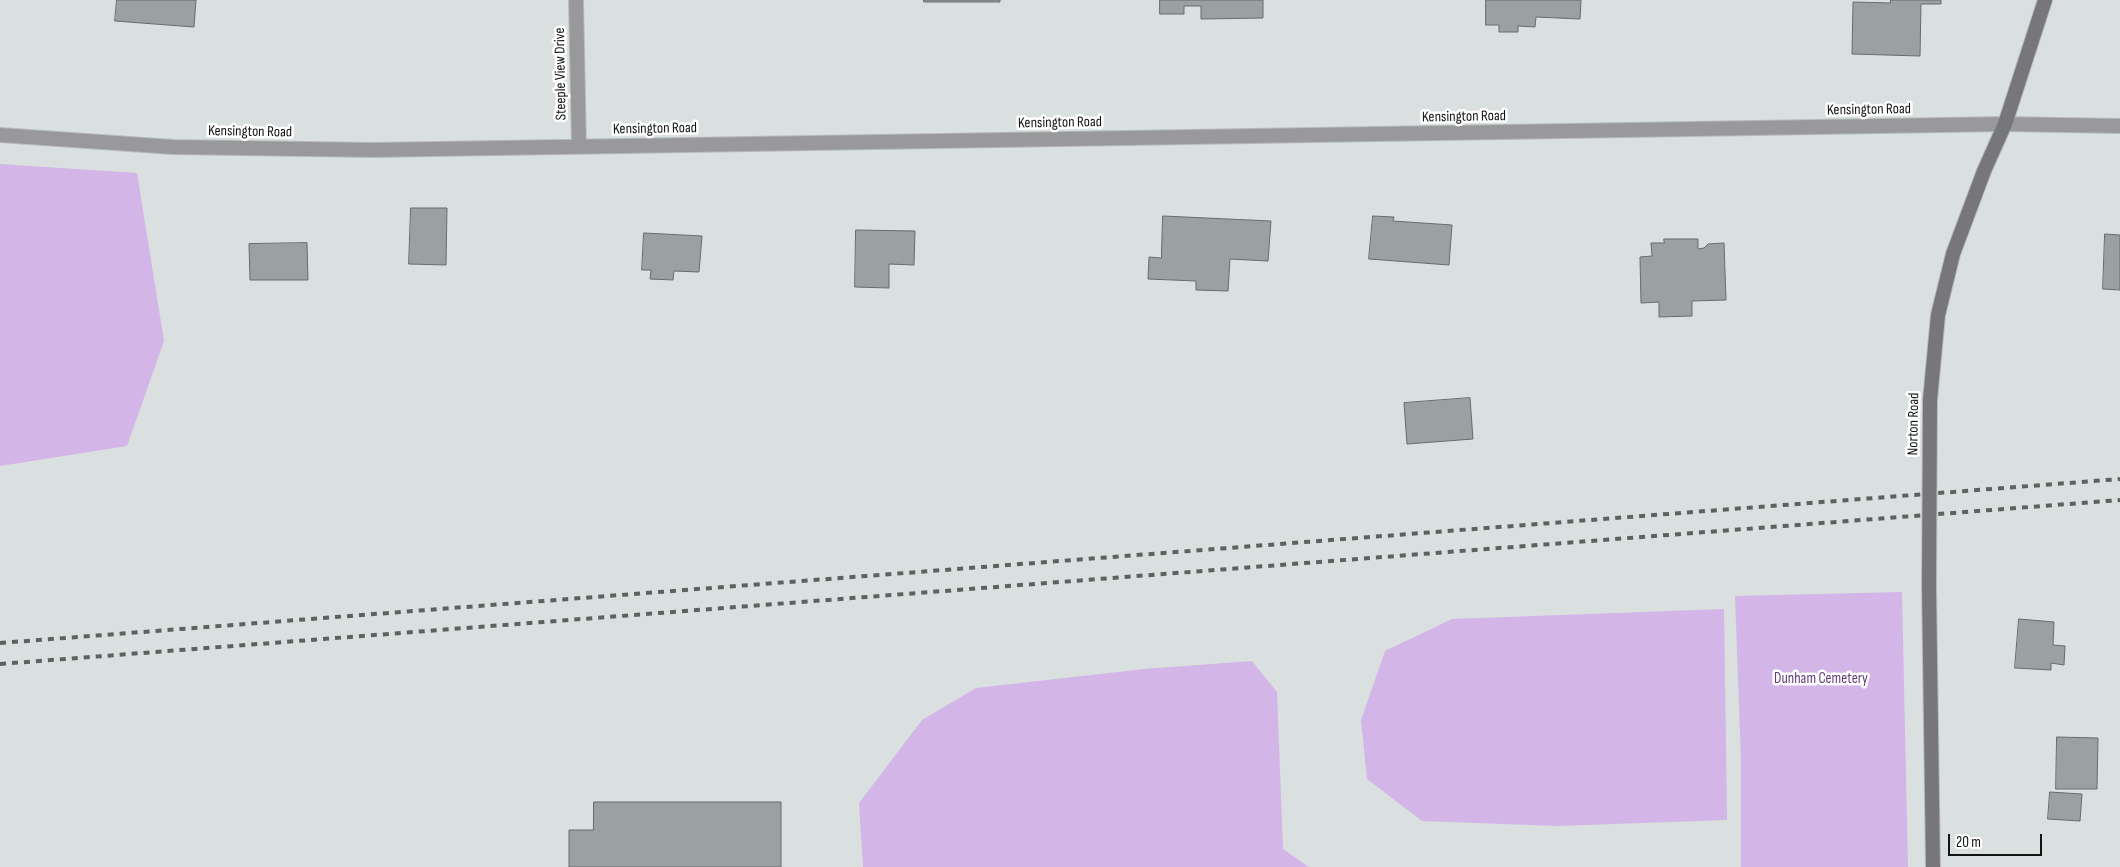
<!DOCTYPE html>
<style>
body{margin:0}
#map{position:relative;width:2120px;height:867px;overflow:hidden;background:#dae0e0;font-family:"Sofia Sans Condensed",sans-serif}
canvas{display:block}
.scale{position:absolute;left:1948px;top:834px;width:94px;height:22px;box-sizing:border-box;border:2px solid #111413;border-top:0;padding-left:6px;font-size:15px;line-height:18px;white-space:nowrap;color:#111413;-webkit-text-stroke:4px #fff;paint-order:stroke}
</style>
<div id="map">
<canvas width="2120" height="867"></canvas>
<div class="scale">20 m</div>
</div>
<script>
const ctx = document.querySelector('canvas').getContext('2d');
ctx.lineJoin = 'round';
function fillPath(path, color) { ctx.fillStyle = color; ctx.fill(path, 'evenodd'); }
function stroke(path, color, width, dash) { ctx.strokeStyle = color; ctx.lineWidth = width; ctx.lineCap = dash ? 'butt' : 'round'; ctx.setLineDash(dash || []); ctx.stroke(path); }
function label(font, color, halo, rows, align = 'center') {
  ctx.font = font + ' "Sofia Sans Condensed",sans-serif'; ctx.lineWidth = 5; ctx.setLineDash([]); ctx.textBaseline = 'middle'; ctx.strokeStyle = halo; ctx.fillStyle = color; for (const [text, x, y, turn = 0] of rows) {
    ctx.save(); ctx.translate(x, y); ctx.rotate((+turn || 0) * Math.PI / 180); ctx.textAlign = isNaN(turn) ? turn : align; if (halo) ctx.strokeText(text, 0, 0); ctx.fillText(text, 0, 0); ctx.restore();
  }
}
fillPath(new Path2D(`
 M0,164L137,173L164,341L127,446L0,466Z
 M1902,592L1908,867H1741V761L1735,596Z
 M1724,609L1727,820L1557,826L1422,821L1367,779L1361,720L1385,651L1452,619Z
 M1252,661L1277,692L1283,849L1309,867H863L859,803L922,720L976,688L1144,669Z`), '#d3b5e7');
const building = new Path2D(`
 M117,0H196L194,27L115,21Z
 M924,0H1000V2H924Z
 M1160,0H1263V18L1201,19V6H1184V14H1160Z
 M1486,0H1581L1580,19L1536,17L1535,27L1518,26V32H1499V25H1486Z
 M1891,0H1941V4H1921L1920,56L1852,54L1853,2L1890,3Z
 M411,208H447L446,265L409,264Z
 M1163,216L1271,221L1268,261L1230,259L1228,291L1196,290V281L1148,279L1149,257L1161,258Z
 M1373,216L1394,217L1393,221L1452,225L1449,265L1369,259Z
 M856,230L915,231L914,265L889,264V288L855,287Z
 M644,233L702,236L699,272L674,271L673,280L650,279L651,270H642Z
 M2105,234L2120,235V290L2103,289Z
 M1664,239H1698V249L1704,248L1708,244L1724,243L1726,300L1692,301V316L1659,317V302L1641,303L1640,257L1652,256L1651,243H1664Z
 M307,243L308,280H250L249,244Z
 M1470,398L1473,439L1407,444L1404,403Z
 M2019,619L2054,622L2053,645L2065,646L2064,665L2051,663V670L2015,668Z
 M2057,737L2098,738L2097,789H2056Z
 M2050,792L2082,794L2080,821L2048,819Z
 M594,802H781V867H569V830H593Z`);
fillPath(building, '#9aa1a0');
stroke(building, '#666c6c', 1);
const minor = new Path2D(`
 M576,0L579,147
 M0,135L173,147L373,150L2005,124`);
const tertiary = new Path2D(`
 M2005,124L2120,126`);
const secondary = new Path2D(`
 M1930,400L1938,315L1953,254L1984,171L2005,124L2045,0
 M1929,586L1933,867`);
stroke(minor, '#b6bbbb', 16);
stroke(tertiary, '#b6bbbb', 16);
stroke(secondary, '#b6bbbb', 16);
stroke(minor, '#99989a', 14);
stroke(tertiary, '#99989a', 14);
stroke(secondary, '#777679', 14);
stroke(new Path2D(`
 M0,643L2120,479
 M0,664L2120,500`), '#5d6160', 4, [6, 6]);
const secondaryBridge = new Path2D(`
 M1929,586L1930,400`);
stroke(secondaryBridge, '#b6bbbb', 16, []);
stroke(secondaryBridge, '#777679', 14);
label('15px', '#111413', '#fff', [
 ["Steeple View Drive",561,74,-91],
 ["Kensington Road",1869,110,-1],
 ["Kensington Road",1464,117,-1],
 ["Kensington Road",1060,123,-1],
 ["Kensington Road",655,129,-1],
 ["Kensington Road",250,132,1],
 ["Norton Road",1914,424,-89]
]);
label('15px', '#643b7d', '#fff', [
 ["Dunham Cemetery",1821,679]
]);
</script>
